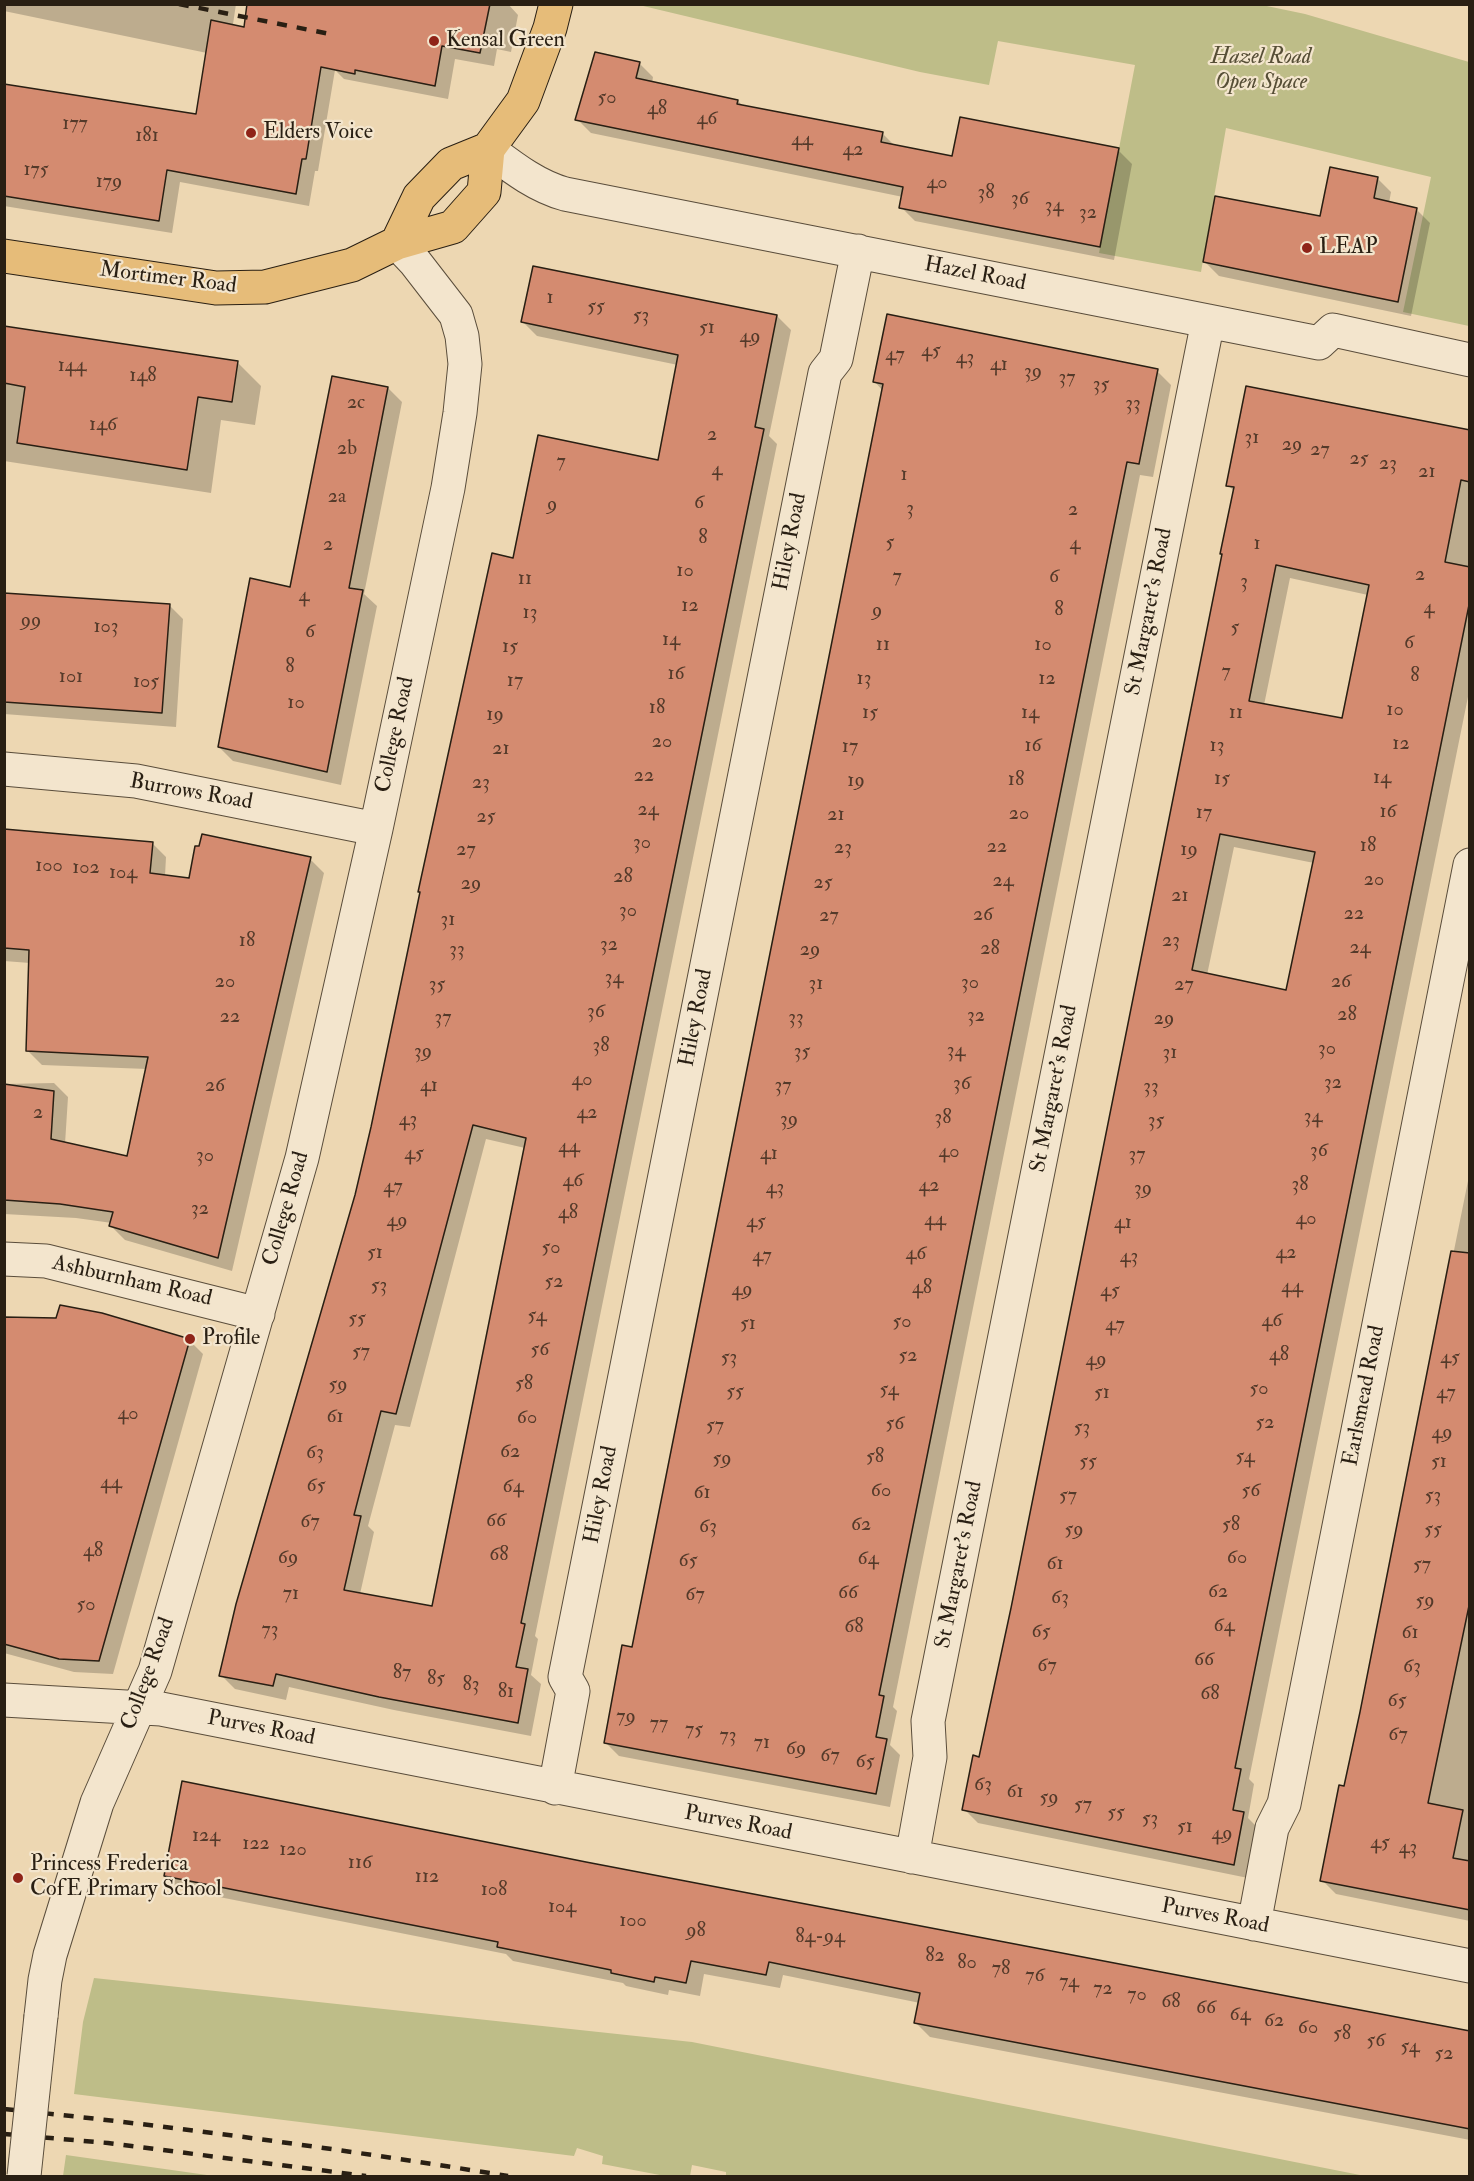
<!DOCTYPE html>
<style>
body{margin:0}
#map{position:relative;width:1474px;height:2181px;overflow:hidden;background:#edd7b2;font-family:"IM FELL Double Pica",serif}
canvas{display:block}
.frame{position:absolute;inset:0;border:6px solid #291f13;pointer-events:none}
</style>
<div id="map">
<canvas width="1474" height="2181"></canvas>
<div class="frame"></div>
</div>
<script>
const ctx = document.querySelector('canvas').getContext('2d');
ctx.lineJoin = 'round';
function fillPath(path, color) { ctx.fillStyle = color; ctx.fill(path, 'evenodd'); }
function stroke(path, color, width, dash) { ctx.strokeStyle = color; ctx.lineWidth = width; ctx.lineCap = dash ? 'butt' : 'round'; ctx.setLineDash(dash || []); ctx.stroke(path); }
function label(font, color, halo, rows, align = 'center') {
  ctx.font = font + ' "IM FELL Double Pica",serif'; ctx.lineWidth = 4.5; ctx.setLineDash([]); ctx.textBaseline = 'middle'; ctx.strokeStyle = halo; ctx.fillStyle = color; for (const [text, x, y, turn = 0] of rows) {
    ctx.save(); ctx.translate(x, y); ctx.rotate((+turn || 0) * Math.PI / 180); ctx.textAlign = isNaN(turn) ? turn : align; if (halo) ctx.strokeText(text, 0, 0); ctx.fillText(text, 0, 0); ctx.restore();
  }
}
fillPath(new Path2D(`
 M639,5H1262L1305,14L1469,62V326L1403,312L1431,177L1226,128L1201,272L1099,253L1135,65L998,41L989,85L920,72Z
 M94,1978L692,2042L1365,2176H726V2172L692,2165L690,2176H665L602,2164L603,2156L577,2148L574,2156L74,2094L83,2022Z
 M66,2155L214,2176H63Z`), '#bebd88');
fillPath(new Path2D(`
 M4,4H236L232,31L342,4H508L518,15L511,52L497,49L494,66L455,59L448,99L344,79L335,70L318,171H315L309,206L180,182L172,233L4,206V84L197,115L207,53L4,11Z
 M639,63L653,77L652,83L738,101L743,106L882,133L896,147L953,158L1118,150L1132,164L1114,260L915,221L901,207L903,197L591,133L577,119Z
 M1377,178L1391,192L1389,203L1416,209L1430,223L1411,316L1219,276L1205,262L1321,217Z
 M777,316L791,330L769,436L777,444L535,1636L538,1639L531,1675L541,1684L531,1736L394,1710L289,1687L286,1700L235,1689L221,1675L356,1195L514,560L659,462L678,365L537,336L523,322ZM486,1139L525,1148L433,1607L360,1594L374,1532L368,1526L395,1425L410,1427Z
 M4,327L237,362L261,386L255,425L221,420L211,493L4,461Z
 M1157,371L1171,385L1153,477L1140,475L893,1707L897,1711L890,1745L900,1755L890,1807L619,1756L605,1742L634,1649L883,391L875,382Z
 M333,378L388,388L402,402L364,594L377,606L341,785L233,761L219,747L291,588Z
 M1470,432V687L1249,1779L1254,1784L1248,1818L1258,1828L1248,1878L978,1823L964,1809L980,1759L1012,1608L1235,492L1228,485ZM1290,578L1368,595L1343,720L1264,705ZM1234,847L1314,863L1287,992L1207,975Z
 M4,594L169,605L183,619L176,727L4,714Z
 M4,831L152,843L166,857L165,876L190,880L310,859L324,873L232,1271L125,1240L111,1226L112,1223L76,1218L4,1214V1084L54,1083L68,1097L65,1144L128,1158L147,1069L42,1065L28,1051L30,963L4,961Z
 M1470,1171V1921L1336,1894L1322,1880L1345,1787L1361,1712Z
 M189,1340L203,1354L113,1674L74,1672L4,1653V1576Z
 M586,1863L1470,2032V2140L930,2037L916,2023L920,2003L783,1975L780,1988L704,1974L700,1996L669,1990L668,1995L626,1986L623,1983L513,1961L506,1954L179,1889L165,1875Z`), '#0003');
const building = new Path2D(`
 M247,4H490L480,53L442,46L435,86L355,70V74L321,67L306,159H302L296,194L167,170L159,221L4,196V84L196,114L211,20L244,27Z
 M595,52L640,62L636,78L738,100L737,104L883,132L881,142L952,156L960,117L1119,148L1100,247L899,208L903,187L575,120Z
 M1330,167L1378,177L1374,198L1417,208L1398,302L1203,262L1215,196L1320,216Z
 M533,266L777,315L755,427L764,429L521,1623L525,1624L516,1667L528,1669L518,1723L379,1697L276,1674L273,1686L219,1676L236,1604L355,1195L371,1127L420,892H418L492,553L513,558L538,435L658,460L678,355L521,322ZM473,1125L526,1138L432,1606L344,1590L361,1516L354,1515L381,1411L396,1414Z
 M887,314L1158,369L1139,464L1127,462L879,1695L884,1696L876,1737L887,1739L876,1794L604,1743L622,1645L632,1647L816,722L883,384L873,382Z
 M4,326L238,361L232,402L198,397L187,470L17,443L25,387L4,383Z
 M332,376L388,387L349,588L363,590L327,772L218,747L250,578L290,587Z
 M1246,386L1470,430V482L1461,480L1445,562L1470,567V600L1235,1768L1241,1769L1233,1810L1244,1812L1234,1865L962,1810L973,1755L979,1757L1011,1608L1222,554H1220L1234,487L1226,486ZM1276,565L1369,585L1342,718L1249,701ZM1220,834L1315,852L1286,990L1192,970Z
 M4,593L170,604L162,713L4,702Z
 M4,829L153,842L150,873L189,878L195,846H199L202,834L311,857L218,1258L109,1226L113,1212L60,1204L4,1200V1084L54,1091L51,1139L127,1156L148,1057L26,1051L29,950L4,948Z
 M1451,1251L1470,1253V1601L1428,1803L1463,1810L1453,1858L1470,1861V1910L1320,1881L1339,1785L1344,1786L1360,1712Z
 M60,1305L102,1313L190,1339L99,1661L59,1659L4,1644V1317L56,1318Z
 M182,1781L586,1862L1470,2031V2129L914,2023L920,1993L769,1962L766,1975L691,1961L686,1983L655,1977L654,1982L611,1973V1970L497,1947L498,1942L164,1876Z`);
fillPath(building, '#d48b70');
stroke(building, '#291f13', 1.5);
const minor = new Path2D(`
 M488,149C512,167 536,186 565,194L1319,343L1333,330L1470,360
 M4,769L136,781L376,829
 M4,1259L46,1261L258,1314
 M4,1700L161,1709L1470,1966
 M555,1788L573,1691L565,1677L825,373L836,359L858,251
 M912,1857L930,1757L928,1721L1208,321
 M1254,1924L1272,1828L1284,1804L1470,865
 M41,2016L45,1980L50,1955L97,1803L155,1671L302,1158L376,829L448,488L460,413L465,364L462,336L456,315L415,262L397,243`);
const major = new Path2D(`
 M397,243L419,197L451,164L488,149L523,101L550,28L556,4
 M4,256L216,288L265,287L352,265L397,243L453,227L484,192L488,149`);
stroke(minor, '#5a4d3b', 35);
stroke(major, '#291f13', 35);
stroke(minor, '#f3e5cd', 33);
stroke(major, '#e6bc79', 33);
stroke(new Path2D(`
 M179,4L335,35
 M4,2109C173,2126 341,2149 508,2176
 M4,2134L108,2143L366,2176`), '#291f13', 4.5, [10, 10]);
const minorBridge = new Path2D(`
 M24,2176L41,2016`);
stroke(minorBridge, '#5a4d3b', 35, []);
stroke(minorBridge, '#f3e5cd', 33);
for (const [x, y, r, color] of [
 [434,41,6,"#8f2418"],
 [251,133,6,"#8f2418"],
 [1307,248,6,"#8f2418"],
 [190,1339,6,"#8f2418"],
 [18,1878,6,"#8f2418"]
]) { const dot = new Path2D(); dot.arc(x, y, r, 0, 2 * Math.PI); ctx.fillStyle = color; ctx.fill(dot); stroke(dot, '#f3e5cd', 2); }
label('20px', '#543a2a', null, [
 ["50",607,99],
 ["48",657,110],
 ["46",707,120],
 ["177",75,125],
 ["181",147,137],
 ["44",802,141],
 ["42",853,151],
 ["175",36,171],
 ["179",109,183],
 ["40",937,184],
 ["38",986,194],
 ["36",1020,200],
 ["34",1054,207],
 ["32",1088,214],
 ["1",550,299],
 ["55",596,308],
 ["53",641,317],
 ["51",707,329],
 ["49",750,338],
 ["45",931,352],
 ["47",895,356],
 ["43",965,359],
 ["41",999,366],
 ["144",72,367],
 ["39",1033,373],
 ["148",143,377],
 ["37",1067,379],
 ["35",1101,386],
 ["2c",356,404],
 ["33",1133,405],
 ["146",103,426],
 ["2",712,436],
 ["31",1252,439],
 ["29",1292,446],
 ["2b",347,450],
 ["27",1320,451],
 ["25",1359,460],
 ["7",561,463],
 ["23",1388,465],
 ["4",717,471],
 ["21",1427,473],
 ["1",904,476],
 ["2a",337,498],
 ["6",699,504],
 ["9",552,506],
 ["3",910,510],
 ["2",1073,511],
 ["8",703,539],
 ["5",890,544],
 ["4",1075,545],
 ["1",1257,545],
 ["2",328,546],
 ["10",685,572],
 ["2",1420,576],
 ["7",897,578],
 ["6",1054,578],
 ["11",525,580],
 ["3",1244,583],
 ["4",304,597],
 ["12",690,607],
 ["4",1429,609],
 ["8",1059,611],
 ["9",877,612],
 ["13",530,614],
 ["99",31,622],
 ["103",106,628],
 ["5",1235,629],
 ["6",310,633],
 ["14",671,641],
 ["6",1409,644],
 ["11",883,646],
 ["10",1043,646],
 ["15",510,648],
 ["8",290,668],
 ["7",1226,673],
 ["16",676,675],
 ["8",1415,677],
 ["101",71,678],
 ["13",864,680],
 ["12",1047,680],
 ["17",515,682],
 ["105",146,683],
 ["10",296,704],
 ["18",657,709],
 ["10",1395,711],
 ["15",870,714],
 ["14",1030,714],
 ["11",1236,714],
 ["19",495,716],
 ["20",662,743],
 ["12",1401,745],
 ["16",1033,747],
 ["13",1217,747],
 ["17",850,748],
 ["21",501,750],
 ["22",644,777],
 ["14",1382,779],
 ["15",1222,780],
 ["18",1016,781],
 ["19",856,782],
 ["23",481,784],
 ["24",648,811],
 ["16",1388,813],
 ["17",1204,814],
 ["20",1019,815],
 ["21",836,816],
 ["25",486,818],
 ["30",642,844],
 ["18",1368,847],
 ["22",997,848],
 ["23",843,849],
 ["27",466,851],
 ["19",1189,851],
 ["100",49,867],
 ["102",86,869],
 ["104",123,874],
 ["28",623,878],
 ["20",1374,881],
 ["24",1003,882],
 ["25",823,884],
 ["29",471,885],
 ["21",1180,897],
 ["30",628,912],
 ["22",1354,915],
 ["26",983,916],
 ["27",829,917],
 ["31",448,921],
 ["18",247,942],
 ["23",1171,942],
 ["32",609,946],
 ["24",1360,949],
 ["28",990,950],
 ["33",457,951],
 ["29",810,951],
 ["34",614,979],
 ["20",225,983],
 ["26",1341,983],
 ["30",970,984],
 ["31",816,985],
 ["35",437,986],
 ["27",1184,986],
 ["36",596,1013],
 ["28",1347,1016],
 ["32",976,1017],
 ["22",230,1018],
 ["37",443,1019],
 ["33",796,1019],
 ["29",1164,1020],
 ["38",601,1047],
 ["30",1327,1050],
 ["34",956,1052],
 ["39",423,1053],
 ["35",802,1053],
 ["31",1170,1054],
 ["40",582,1081],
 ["32",1333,1084],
 ["36",962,1085],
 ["26",215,1087],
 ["41",429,1087],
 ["37",783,1087],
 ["33",1151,1088],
 ["2",38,1114],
 ["42",587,1114],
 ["34",1313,1118],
 ["38",943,1119],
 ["43",408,1121],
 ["39",789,1121],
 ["35",1156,1122],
 ["44",569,1148],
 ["36",1319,1152],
 ["40",949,1153],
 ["45",414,1155],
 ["41",769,1155],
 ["37",1137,1156],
 ["30",205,1157],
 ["46",573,1182],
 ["38",1300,1186],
 ["42",929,1187],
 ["47",393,1188],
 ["43",775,1189],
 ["39",1143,1190],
 ["32",200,1210],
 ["48",568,1214],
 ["40",1306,1220],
 ["44",935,1221],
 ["49",397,1222],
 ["45",756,1223],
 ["41",1123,1224],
 ["50",551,1249],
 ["51",375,1254],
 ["42",1286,1254],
 ["46",916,1255],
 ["47",762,1257],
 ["43",1129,1258],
 ["52",554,1283],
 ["53",379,1287],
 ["44",1292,1288],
 ["48",922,1289],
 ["49",742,1291],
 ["45",1110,1292],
 ["54",537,1317],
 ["55",357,1320],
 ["46",1272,1322],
 ["50",902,1323],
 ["51",748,1325],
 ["47",1115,1326],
 ["56",540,1351],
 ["57",361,1353],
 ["48",1279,1356],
 ["52",908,1357],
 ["53",729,1359],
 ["45",1450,1359],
 ["49",1096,1361],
 ["58",524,1385],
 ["59",338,1386],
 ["50",1259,1390],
 ["54",889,1391],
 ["55",735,1393],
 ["51",1102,1394],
 ["47",1446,1394],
 ["40",128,1415],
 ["61",335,1418],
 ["60",527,1419],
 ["52",1265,1424],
 ["56",895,1425],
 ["57",715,1427],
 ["53",1082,1429],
 ["49",1442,1434],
 ["62",510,1453],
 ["63",315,1454],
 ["58",875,1458],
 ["54",1245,1458],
 ["59",722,1460],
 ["55",1088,1463],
 ["51",1439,1463],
 ["44",111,1484],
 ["65",316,1487],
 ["64",513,1488],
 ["60",881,1492],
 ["56",1251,1492],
 ["61",702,1494],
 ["57",1068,1497],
 ["53",1433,1497],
 ["66",496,1522],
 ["67",310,1523],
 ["62",861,1526],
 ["58",1231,1526],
 ["63",708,1528],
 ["59",1074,1531],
 ["55",1433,1531],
 ["48",93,1552],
 ["68",499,1556],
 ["69",288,1559],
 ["60",1237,1559],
 ["64",868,1560],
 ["65",688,1562],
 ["61",1055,1565],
 ["57",1422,1566],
 ["62",1218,1593],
 ["66",848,1594],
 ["71",291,1595],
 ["67",695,1596],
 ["63",1060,1599],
 ["59",1425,1602],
 ["50",86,1606],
 ["64",1224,1627],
 ["68",854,1628],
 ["73",270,1631],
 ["65",1041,1633],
 ["61",1410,1634],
 ["66",1204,1661],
 ["67",1047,1667],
 ["63",1412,1668],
 ["87",402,1674],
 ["85",436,1680],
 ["83",471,1686],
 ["81",506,1693],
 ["68",1210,1695],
 ["65",1397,1702],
 ["79",626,1718],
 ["77",659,1725],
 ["75",694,1731],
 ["67",1398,1736],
 ["73",728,1737],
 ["71",762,1744],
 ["69",796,1750],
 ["67",830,1757],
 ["65",865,1763],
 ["63",983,1786],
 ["61",1015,1793],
 ["59",1049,1799],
 ["57",1083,1806],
 ["55",1116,1814],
 ["53",1150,1820],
 ["51",1185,1828],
 ["49",1222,1835],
 ["124",206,1837],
 ["45",1380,1844],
 ["122",256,1845],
 ["43",1408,1849],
 ["120",293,1851],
 ["116",360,1864],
 ["112",427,1878],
 ["108",494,1891],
 ["104",562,1908],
 ["100",633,1922],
 ["98",696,1932],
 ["84-94",820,1938],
 ["82",935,1957],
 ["80",967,1964],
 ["78",1001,1970],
 ["76",1035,1977],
 ["74",1069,1983],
 ["72",1103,1990],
 ["70",1137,1996],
 ["68",1171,2003],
 ["66",1206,2009],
 ["64",1240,2016],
 ["62",1274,2022],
 ["60",1308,2029],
 ["58",1342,2035],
 ["56",1376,2042],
 ["54",1410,2048],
 ["52",1444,2055]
]);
label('22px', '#291f13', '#f3e5cd', [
 ["Kensal Green",446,41],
 ["Elders Voice",263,133],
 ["LEAP",1319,248],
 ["Profile",202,1339],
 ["Princess Frederica",30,1865],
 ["CofE Primary School",30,1890]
], 'left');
label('italic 22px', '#564e36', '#f3e5cd', [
 ["Hazel Road",1261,58],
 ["Open Space",1261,83]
]);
label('22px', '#291f13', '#f3e5cd', [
 ["Hazel Road",975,275,11],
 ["Mortimer Road",168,279,7],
 ["Hiley Road",791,542,-79],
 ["St Margaret's Road",1150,612,-79],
 ["College Road",396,735,-78],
 ["Burrows Road",191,793,10],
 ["Hiley Road",697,1018,-79],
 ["St Margaret's Road",1055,1089,-79],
 ["College Road",287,1209,-74],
 ["Ashburnham Road",132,1282,13],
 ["Earlsmead Road",1365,1396,-79],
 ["Hiley Road",602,1495,-79],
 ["St Margaret's Road",960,1565,-79],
 ["College Road",149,1674,-70],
 ["Purves Road",261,1729,11],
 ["Purves Road",738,1824,11],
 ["Purves Road",1215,1917,11]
]);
</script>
